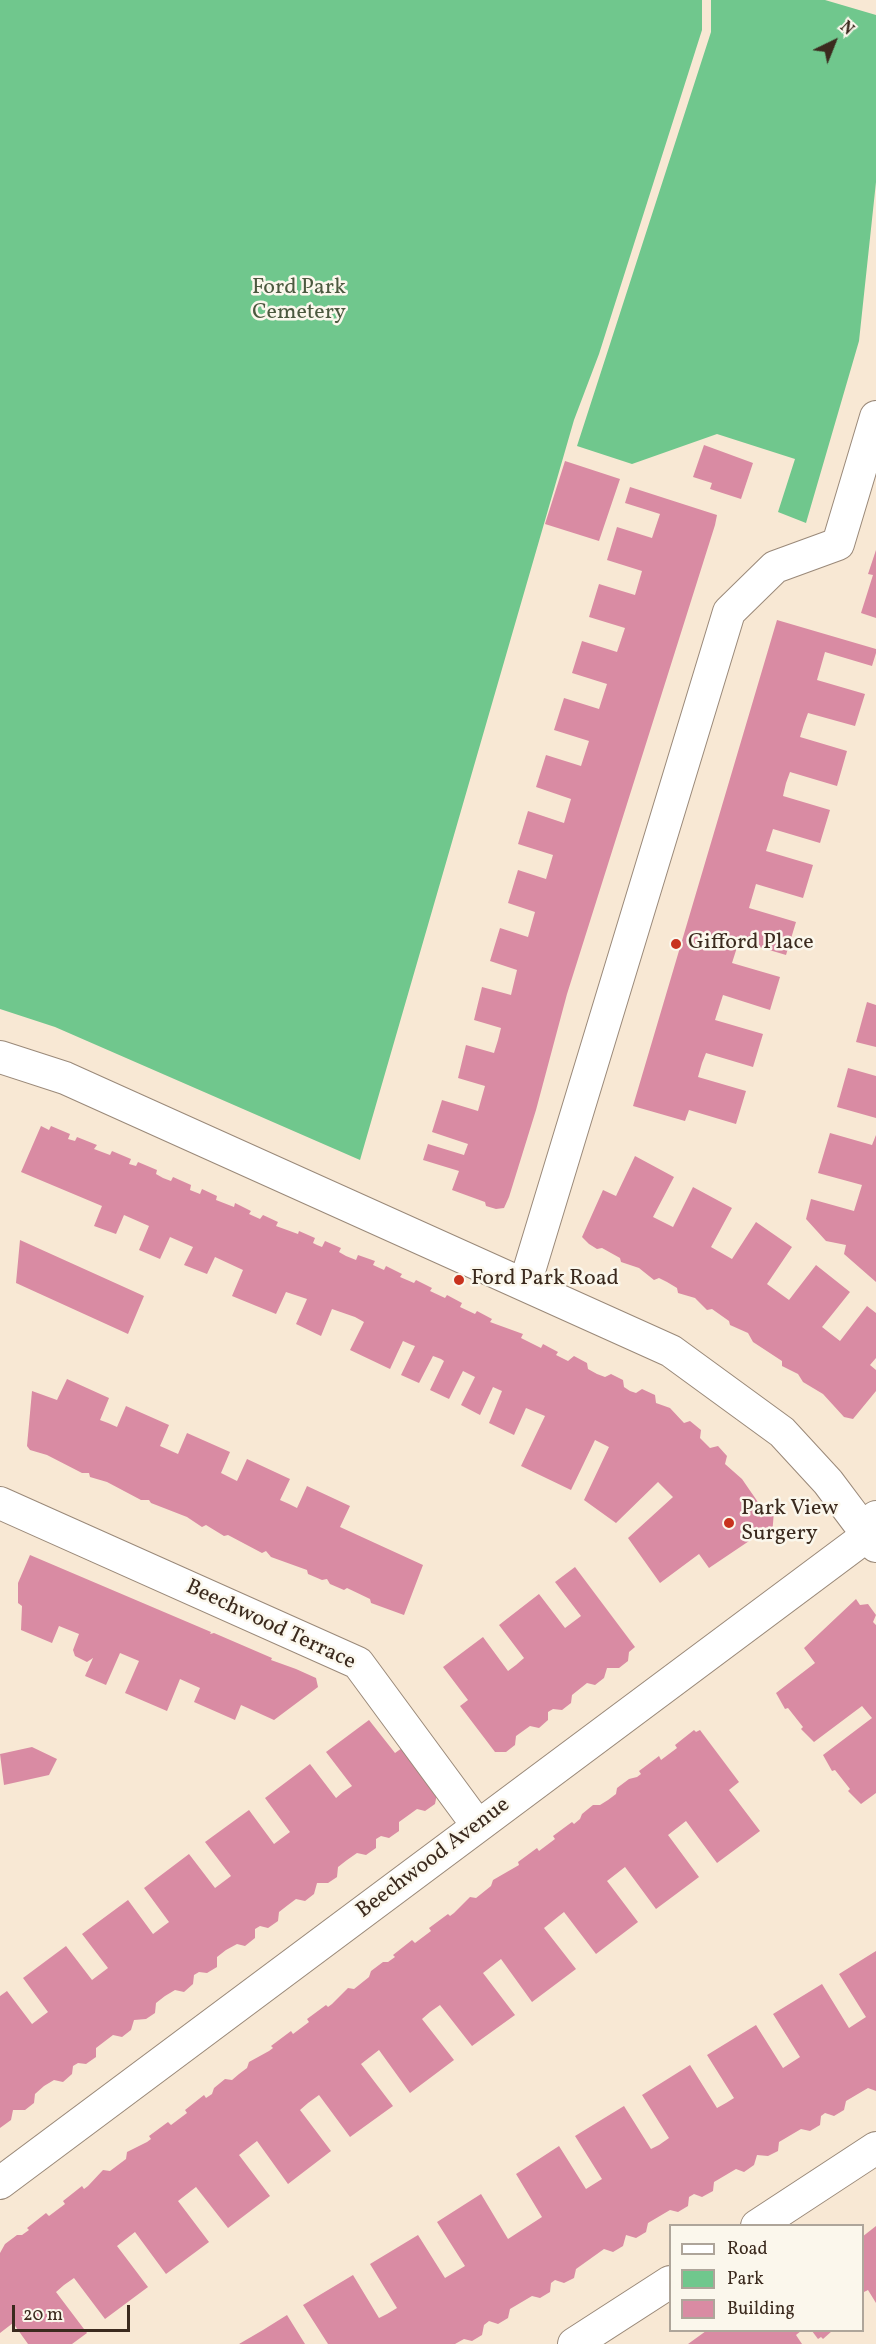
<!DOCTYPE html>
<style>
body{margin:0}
#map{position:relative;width:876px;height:2344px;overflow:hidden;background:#f8e8d4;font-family:Vollkorn,serif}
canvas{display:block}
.legend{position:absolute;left:669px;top:2224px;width:195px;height:108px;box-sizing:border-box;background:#fbf7ec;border:2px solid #aea59a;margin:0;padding:8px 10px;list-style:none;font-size:18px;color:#3b2a1e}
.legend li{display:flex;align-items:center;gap:12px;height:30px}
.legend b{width:30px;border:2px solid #aea59a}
.north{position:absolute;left:804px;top:12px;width:60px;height:60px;-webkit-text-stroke:4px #fbf7ec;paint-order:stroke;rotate:43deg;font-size:16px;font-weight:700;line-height:24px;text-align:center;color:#3b2a1e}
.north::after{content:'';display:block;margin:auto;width:21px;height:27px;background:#3b2a1e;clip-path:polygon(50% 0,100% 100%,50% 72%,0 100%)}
.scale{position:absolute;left:12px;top:2305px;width:118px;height:27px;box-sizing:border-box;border:3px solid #3b2a1e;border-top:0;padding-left:8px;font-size:18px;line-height:21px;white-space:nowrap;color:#3b2a1e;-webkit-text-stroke:4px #fbf7ec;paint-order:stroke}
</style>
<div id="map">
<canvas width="876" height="2344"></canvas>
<ul class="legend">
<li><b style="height:8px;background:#fff"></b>Road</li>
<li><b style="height:16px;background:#70c78d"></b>Park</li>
<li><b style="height:16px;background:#d98ba3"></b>Building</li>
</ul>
<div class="north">N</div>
<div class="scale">20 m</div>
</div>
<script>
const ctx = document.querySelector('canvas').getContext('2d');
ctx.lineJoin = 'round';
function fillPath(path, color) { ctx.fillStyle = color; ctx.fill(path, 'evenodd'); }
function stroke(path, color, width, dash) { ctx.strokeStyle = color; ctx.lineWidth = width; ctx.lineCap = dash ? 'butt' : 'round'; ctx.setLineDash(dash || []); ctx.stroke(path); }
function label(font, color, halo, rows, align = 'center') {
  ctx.font = font + ' Vollkorn,serif'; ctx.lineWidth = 5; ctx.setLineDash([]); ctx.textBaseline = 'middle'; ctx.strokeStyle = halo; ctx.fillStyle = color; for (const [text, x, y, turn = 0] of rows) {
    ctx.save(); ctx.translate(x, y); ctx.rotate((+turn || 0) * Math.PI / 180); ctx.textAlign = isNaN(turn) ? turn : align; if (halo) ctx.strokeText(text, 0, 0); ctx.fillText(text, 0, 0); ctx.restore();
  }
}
fillPath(new Path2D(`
 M0,0H702V30L599,354L574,420L360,1160L55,1027L0,1009Z
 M711,0H825L876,15V182L859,341L806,523L778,512L795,459L717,434L632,464L577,446L711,32Z`), '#70c78d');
fillPath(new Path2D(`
 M704,445L753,463L741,499L710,489L712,483L693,477Z
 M565,461L620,479L599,541L545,524Z
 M630,487L717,515L715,525L567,994L536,1110L509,1197L504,1208L496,1209L486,1206L485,1202L452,1190L459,1171L423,1160L428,1144L464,1155L468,1144L432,1132L442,1100L478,1111L485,1086L458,1078L466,1045L494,1053L498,1040L501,1028L474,1020L482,987L511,995L517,970L490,961L500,928L528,937L535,912L508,903L518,870L546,879L553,855L518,844L528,811L564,823L571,799L536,787L546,755L581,766L589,741L554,730L564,698L599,709L607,684L572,673L582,641L617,652L625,628L589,617L599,584L635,595L642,571L607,560L617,527L652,538L660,514L625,503Z
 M876,550V618L861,613L873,575L868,574Z
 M777,620L876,649V653L872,666L825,652L817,680L865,694L855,726L808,713L804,724L800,737L847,751L837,786L790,772L786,783L783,796L830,810L820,843L773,829L766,851L813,865L803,898L756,884L749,908L796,922L786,955L739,941L732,963L780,977L770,1010L723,995L715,1020L763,1034L753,1067L706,1053L702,1063L698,1077L746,1091L736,1124L689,1110L685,1121L633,1106Z
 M867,1002L876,1005V1047L856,1042Z
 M848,1068L876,1076V1118L837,1107Z
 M41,1126L49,1130L51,1126L70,1134L68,1139L75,1141L77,1137L97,1145L94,1149L110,1155L112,1151L131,1159L129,1164L136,1166L138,1162L157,1170L156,1174L163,1178L171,1181L173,1177L191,1185L190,1190L200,1194L202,1189L217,1196L216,1200L234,1207L235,1203L251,1211L249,1214L260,1219L263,1215L278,1222L276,1226L298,1234L299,1231L315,1238L313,1243L317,1245L322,1247L325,1241L341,1248L339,1252L346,1256L356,1260L358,1255L375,1261L373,1265L384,1270L386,1266L402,1274L400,1277L414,1283L416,1280L432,1288L430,1291L445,1298L447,1295L462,1303L460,1307L475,1314L477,1311L492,1319L490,1322L523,1334L521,1338L541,1348L543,1344L558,1352L556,1355L568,1361L574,1356L587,1363L588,1369L597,1374L605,1377L611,1374L623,1380L624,1387L630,1391L636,1393L642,1389L655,1395L656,1403L670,1408L684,1423L690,1421L701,1430L700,1438L710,1448L718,1446L727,1456L725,1464L742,1479L762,1508L774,1511L772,1536L758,1535L709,1568L699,1554L660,1583L628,1538L673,1497L658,1482L616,1523L584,1500L609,1447L595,1440L571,1490L521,1466L545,1416L526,1408L514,1435L489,1423L502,1391L493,1387L480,1415L461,1405L475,1377L463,1371L449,1399L430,1390L444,1361L441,1359L433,1356L419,1383L401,1375L415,1346L412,1345L403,1341L390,1369L350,1350L364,1322L355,1317L332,1309L321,1336L296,1324L307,1299L286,1292L276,1314L232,1296L243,1270L215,1257L207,1274L184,1265L193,1247L170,1237L160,1259L139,1250L149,1226L124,1215L116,1234L94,1226L102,1206L21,1172Z
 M830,1133L872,1145L876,1135V1282L844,1254L846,1245L826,1241L806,1219L811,1199L854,1211L862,1185L818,1173Z
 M635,1156L674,1177L653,1217L673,1227L693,1187L732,1208L711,1247L732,1259L756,1222L792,1247L767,1284L789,1300L816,1265L850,1292L822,1327L840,1341L867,1306L876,1313V1358L870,1365L876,1370V1391L853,1419L844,1417L823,1394L803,1382L798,1374L782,1366V1361L753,1342L748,1333L730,1325L729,1321L712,1309L707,1310L695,1298L678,1293L677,1288L667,1282L659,1278L654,1280L639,1268L621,1262L620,1258L602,1248L597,1249L589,1244L582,1237L603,1190L616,1196Z
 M20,1240L144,1296L128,1334L16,1283Z
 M67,1379L109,1398L100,1420L108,1423L117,1427L126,1406L169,1425L160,1446L178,1454L187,1433L230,1452L221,1473L237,1481L247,1459L290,1479L280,1500L289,1504L297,1508L307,1486L350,1506L340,1527L423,1565L404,1615L371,1603L370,1599L347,1588L344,1590L330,1584L327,1579L322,1580L308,1574L307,1570L271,1557L266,1551L262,1553L228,1535L224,1536L206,1525L202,1527L187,1517L151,1503L149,1500H141L107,1482L90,1477L89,1473H82L47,1455L30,1450L27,1446L32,1391L57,1400Z
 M30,1555L211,1632L210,1634L214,1633L272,1658L271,1660L296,1669L316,1678L318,1687L274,1720L241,1705L235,1720L194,1702L200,1688L180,1679L167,1711L125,1693L139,1661L120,1653L106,1685L85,1676L93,1658L87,1662L75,1656L73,1650L79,1634L59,1626L52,1643L21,1630L22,1606L18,1603V1583Z
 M575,1567L635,1647L629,1652L628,1661L619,1668H607L604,1678L595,1685L587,1683L572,1695L571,1703L562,1710L553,1709L548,1712V1720L539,1728L530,1726L516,1736L515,1745L506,1752H495L460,1706L468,1700L443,1667L483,1637L508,1671L516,1665L524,1658L499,1625L539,1594L565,1628L581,1616L555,1582Z
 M856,1599L860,1605L868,1604L876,1615L873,1622L876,1625V1793L861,1804L848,1791L850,1789L835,1770L832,1771L823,1755L872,1718L862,1706L814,1742L801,1729L803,1727L788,1708L785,1709L776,1693L815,1663L804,1648Z
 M369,1720L395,1753L402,1748L437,1794L435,1804L425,1811L417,1809L399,1822V1831L389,1838L381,1836L376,1839V1848L366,1855L357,1853L347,1860L338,1867L337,1877L328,1883H317L314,1894L305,1901L296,1899L288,1905L279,1912L278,1921L268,1928L260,1926L255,1929V1938L245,1946L237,1944L226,1950L217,1957V1967L207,1973L199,1972L194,1975L193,1984L184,1992L175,1990L165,1996L156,2003L155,2013L146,2019L134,2020L131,2030L122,2037L113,2035L96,2048V2057L86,2064L78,2063L73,2066L72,2074L63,2082L54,2080L44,2086L35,2094L34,2103L25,2110H13L11,2120L0,2128V1996L7,1991L32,2024L48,2012L23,1978L66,1946L92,1980L108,1968L82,1934L128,1900L153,1934L169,1922L144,1888L189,1854L215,1888L231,1876L205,1842L249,1810L274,1844L290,1832L265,1798L310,1764L336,1798L343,1792L352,1786L326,1752Z
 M694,1730L696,1732L700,1730L739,1782L729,1790L760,1831L717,1863L686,1821L668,1835L699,1877L656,1909L625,1867L607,1881L638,1922L596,1954L564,1912L544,1928L576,1969L532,2002L501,1959L483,1973L515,2015L472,2046L440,2005L430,2012L422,2019L454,2060L410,2093L379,2050L361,2064L393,2106L350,2137L319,2095L308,2103L300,2110L331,2151L288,2184L257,2141L239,2155L270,2196L228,2228L196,2187L178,2201L209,2242L166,2274L135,2232L117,2246L148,2287L105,2319L74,2278L64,2285L56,2292L87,2333L72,2344H28L13,2323L0,2333V2253L5,2244L17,2235H22L29,2230L27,2228L46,2213L49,2216L65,2204L63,2201L82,2186L84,2189L88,2186L103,2170L110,2171L126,2159L127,2152L147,2142L151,2139L149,2136L168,2122L171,2125L187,2113L185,2110L204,2095L206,2098L212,2094L214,2088L225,2079L232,2080L239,2074L247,2068L249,2062L269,2051L273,2048L271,2046L291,2031L293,2034L309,2022L307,2019L326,2005L328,2007L332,2004L348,1988L354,1989L369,1977L371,1971L383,1962H388L395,1957L393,1955L412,1940L415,1943L431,1931L429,1928L448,1914L450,1916L454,1913L470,1897L476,1898L491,1886L493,1880L519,1865L518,1862L537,1848L539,1851L555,1839L553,1836L572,1822L574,1824L580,1819L582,1814L593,1805H600L608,1800L616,1794L617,1788L629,1779L637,1777L641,1774L639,1771L659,1756L661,1760L677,1748L675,1745Z
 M32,1747L57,1759L49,1775L4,1785L0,1754Z
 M876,1951V2091L868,2088L846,2101L844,2110L834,2116L825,2113L821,2116L820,2125L810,2131L801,2129L779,2142L778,2151L768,2156L757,2155L754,2165L744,2172L736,2169L714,2182L713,2191L702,2197L694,2194L689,2197L688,2206L678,2212L670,2210L648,2223L646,2232L636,2238L626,2235L623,2246L613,2252L604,2249L576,2269L574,2278L564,2283L555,2280L551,2283L550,2292L540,2298L532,2296L510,2309L508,2318L498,2324L489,2321L484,2325L482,2335L472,2341L464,2339L455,2344H328L303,2305L353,2275L379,2318L387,2314L397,2308L370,2264L418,2235L445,2278L465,2266L437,2222L481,2194L508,2239L542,2217L516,2174L559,2146L586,2189L602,2179L575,2136L624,2106L651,2149L659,2145L669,2138L642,2095L690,2065L717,2108L726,2103L734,2098L707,2055L756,2025L783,2068L800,2057L773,2014L822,1984L849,2028L866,2017L839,1974Z
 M876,2226V2303L868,2290L862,2293V2237Z
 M287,2315L305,2344H239L263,2330Z
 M706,2331H801L796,2335L802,2344H688Z
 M812,2331H832L823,2339L821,2337L818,2339Z`), '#d98ba3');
const street = new Path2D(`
 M0,1057L65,1078L671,1351L782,1432L828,1482L876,1546
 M525,1284L729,612L775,567L838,544L876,417
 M0,1503L358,1663L478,1826
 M0,2183L868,1535L876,1517
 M757,2226L876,2148
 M574,2344L670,2282`);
stroke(street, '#9a8979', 34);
stroke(street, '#fff', 32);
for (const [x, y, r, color] of [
 [676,944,6,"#c8321e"],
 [459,1280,6,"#c8321e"],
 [729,1523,6,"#c8321e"]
]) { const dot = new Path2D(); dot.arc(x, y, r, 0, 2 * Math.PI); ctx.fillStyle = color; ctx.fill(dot); stroke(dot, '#fbf7ec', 2); }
label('22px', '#4b593f', '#fbf7ec', [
 ["Ford Park",299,289],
 ["Cemetery",299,314]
]);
label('22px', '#3b2a1e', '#fbf7ec', [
 ["Gifford Place",688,944],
 ["Ford Park Road",471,1280],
 ["Park View",741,1510],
 ["Surgery",741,1535]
], 'left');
label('22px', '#3b2a1e', '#fbf7ec', [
 ["Beechwood Terrace",270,1626,25],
 ["Beechwood Avenue",434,1859,-37]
]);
</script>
